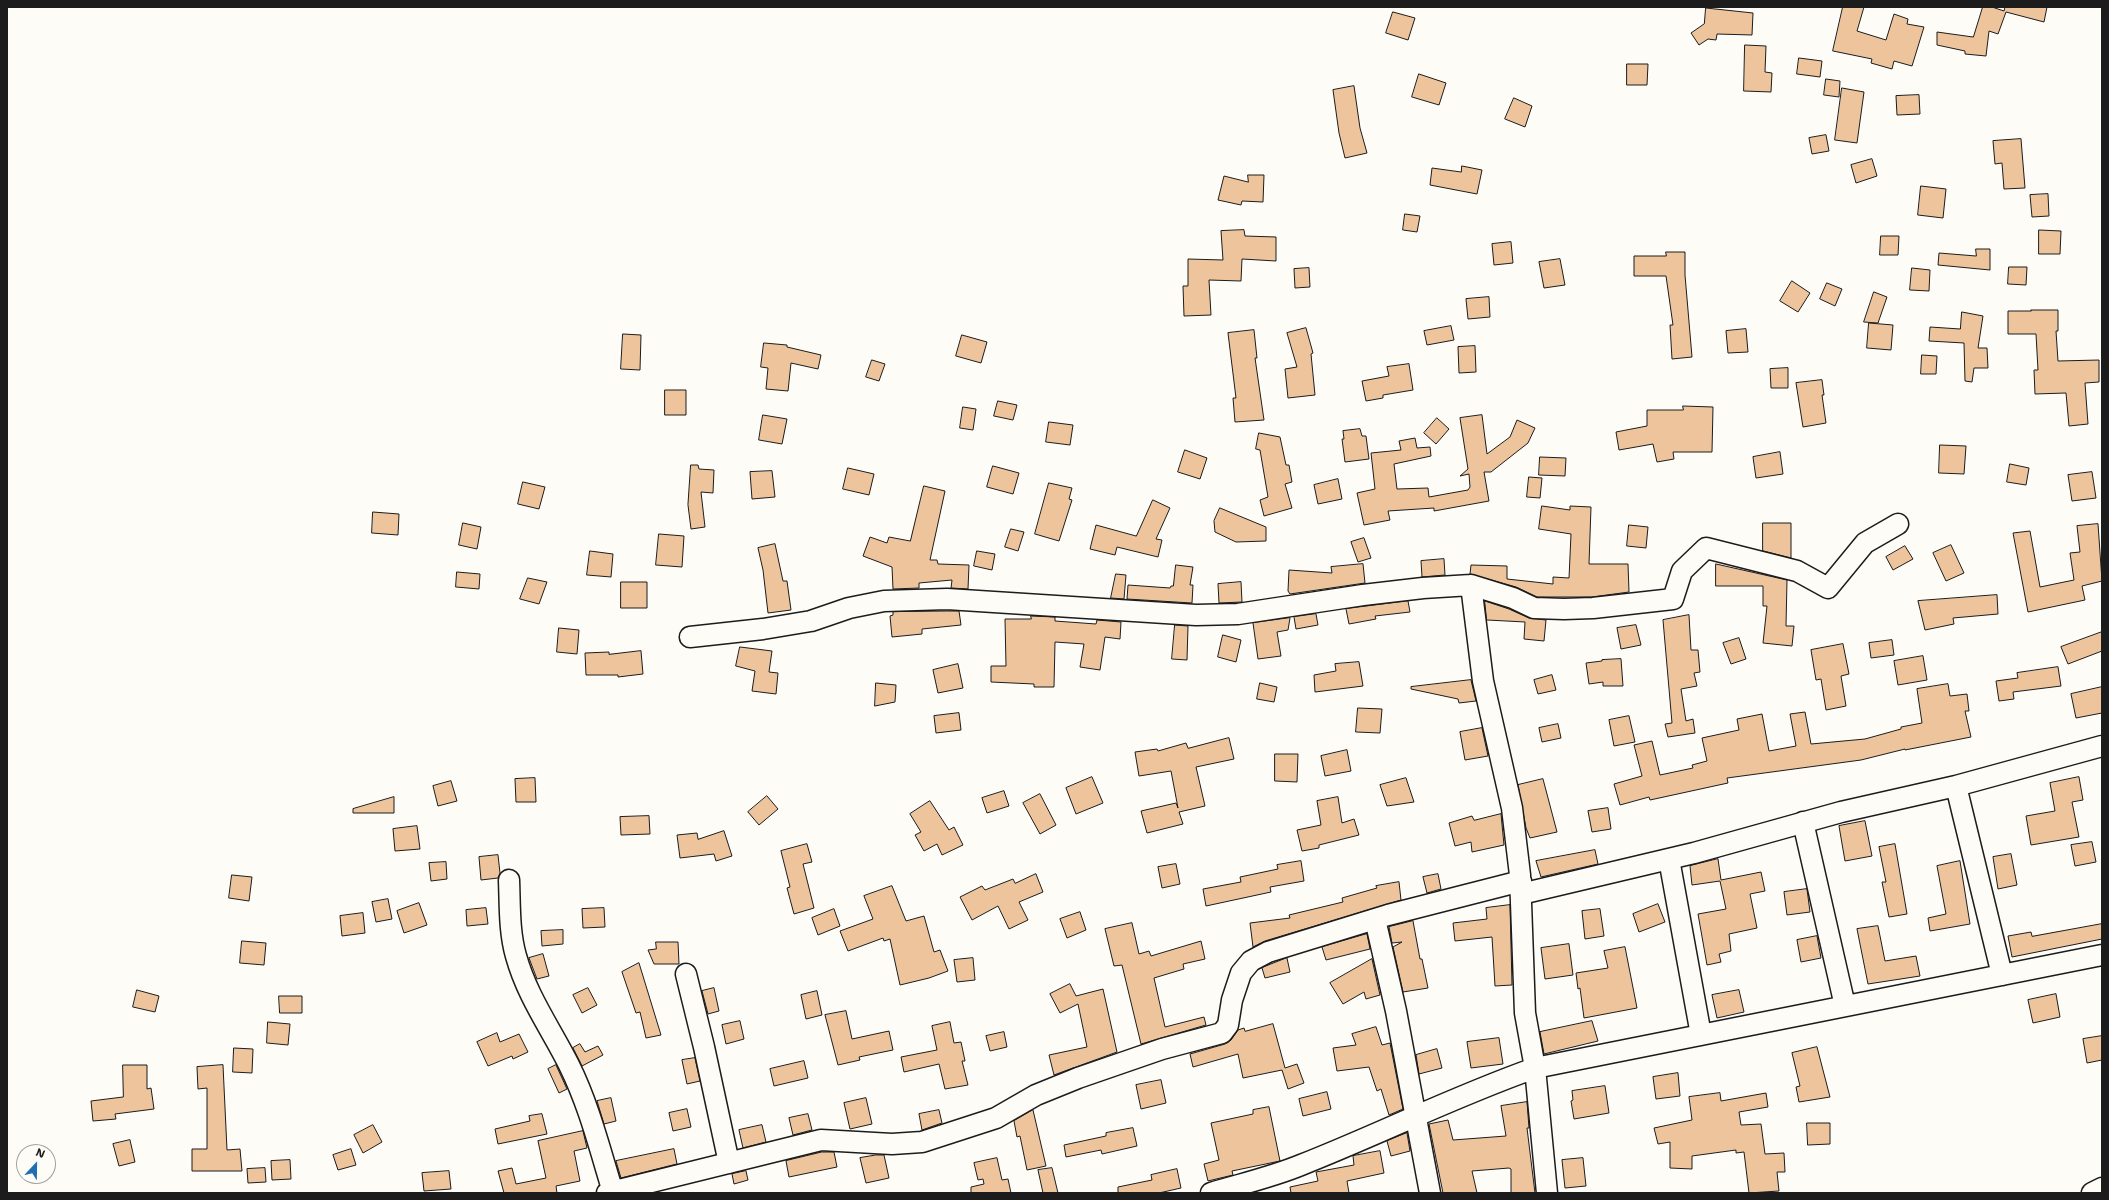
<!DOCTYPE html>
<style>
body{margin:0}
#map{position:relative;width:2109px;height:1200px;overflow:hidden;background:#fdfcf7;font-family:"Shantell Sans",sans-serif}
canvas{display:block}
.frame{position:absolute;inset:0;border:8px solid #1c1c1c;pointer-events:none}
.north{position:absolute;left:16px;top:1144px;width:40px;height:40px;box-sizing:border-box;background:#fdfcf7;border:1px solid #a3a29f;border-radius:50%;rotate:22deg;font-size:11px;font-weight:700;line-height:16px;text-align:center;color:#1c1c1c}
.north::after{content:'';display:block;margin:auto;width:14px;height:18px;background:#1f6fb2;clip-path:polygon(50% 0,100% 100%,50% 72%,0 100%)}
</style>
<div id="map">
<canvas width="2109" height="1200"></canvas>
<div class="frame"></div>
<div class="north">N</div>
</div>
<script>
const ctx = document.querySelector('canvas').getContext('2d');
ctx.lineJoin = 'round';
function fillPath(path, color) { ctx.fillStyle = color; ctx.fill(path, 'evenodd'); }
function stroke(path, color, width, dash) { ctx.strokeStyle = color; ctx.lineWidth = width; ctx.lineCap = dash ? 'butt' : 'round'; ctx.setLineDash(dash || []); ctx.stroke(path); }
const building = new Path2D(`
 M1843,7H1864L1857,31L1886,40L1894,14L1908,19L1907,24L1924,27L1912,66L1894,61L1892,69L1871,63L1872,59L1833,51Z
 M1983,7H1992L2004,11L2005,7H2047L2044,22L2006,12L1998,34L1989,31L1986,56L1965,54V51L1937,45V32L1973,37Z
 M1706,8L1753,13L1752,35L1717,34L1716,40L1708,39L1699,45L1691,33L1704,24Z
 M1393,12L1415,18L1408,40L1386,33Z
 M1745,45L1766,46L1765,72L1772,73L1771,92L1744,91Z
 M1799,58L1822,61L1820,77L1797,74Z
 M1627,64H1648L1647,85H1627Z
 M1419,74L1446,83L1439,105L1412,97Z
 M1826,79L1840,81L1839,97L1824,95Z
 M1354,86L1360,128L1367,153L1345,158L1339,133L1333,90Z
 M1842,88L1864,92L1857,143L1835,140Z
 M1919,95L1920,114L1897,115L1896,96Z
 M1514,98L1532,106L1525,127L1505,119Z
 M1826,135L1829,151L1812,154L1809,138Z
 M2021,139L2025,188L2004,189L2002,163L1995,164L1993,141Z
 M1872,159L1877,176L1856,183L1851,165Z
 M1462,166L1482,170L1477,194L1430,185L1432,168L1461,172Z
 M1248,175H1264L1263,202L1242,201L1241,205L1218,200L1224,176L1248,182Z
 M1921,186L1946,189L1943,218L1918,215Z
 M2048,194L2049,216L2032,217L2030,195Z
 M1405,214L1420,216L1417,232L1403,230Z
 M1244,230L1245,236L1276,237V261L1242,259L1241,281L1209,280L1211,315L1184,316L1183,286H1188V259L1223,260L1221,231Z
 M2039,230L2061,231L2060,254H2039Z
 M1881,236H1899L1898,255H1880Z
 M1511,242L1513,263L1494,265L1492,244Z
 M1976,249H1990V270L1938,265L1939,253L1976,256Z
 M1666,252H1685V275L1692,357L1672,359L1670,325H1673L1666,276H1634V256H1666Z
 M1560,259L1565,285L1544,288L1539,262Z
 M2009,267H2027L2026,285L2008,284Z
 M1309,268L1310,287L1295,288L1294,269Z
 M1912,268L1930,270L1929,291L1910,290Z
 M1792,281L1810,293L1798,312L1780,301Z
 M1827,283L1842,289L1835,306L1820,299Z
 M1874,292L1887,297L1878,323L1864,322Z
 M1489,297L1490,317L1468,319L1466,299Z
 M2031,310H2058V331H2056L2058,361L2099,360V382L2085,383L2088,424L2069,426L2066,393L2035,394L2034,370H2038L2036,334H2008V311H2031Z
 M1962,312L1983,316L1978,348H1987L1988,368H1974L1972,382L1965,381L1964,343L1929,341L1930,327L1960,329Z
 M1869,323L1893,325L1891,350L1867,348Z
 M1451,326L1454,340L1427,345L1424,331Z
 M1306,328L1313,353L1311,354L1315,395L1288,398L1285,369L1297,367L1287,333Z
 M1746,329L1748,352L1728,353L1726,331Z
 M1254,330L1257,358H1255L1264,420L1235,422L1233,398H1236L1228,333Z
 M623,334L641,335L640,370L621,369Z
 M962,335L987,342L981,363L956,356Z
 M764,343L787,345V347L821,355L818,369L791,363L788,391L766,389L768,368L761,367Z
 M1475,346L1476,372L1459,373L1458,347Z
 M1922,355L1937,356L1936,374H1921Z
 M872,360L885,364L879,381L866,377Z
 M1409,364L1413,390L1383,395V398L1366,401L1362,381L1389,376L1387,367Z
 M1788,368V388H1771L1770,369Z
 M1822,380L1824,395H1822L1826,423L1803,427L1796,383Z
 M665,390H686V415H665Z
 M998,401L1017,405L1013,420L994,416Z
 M1683,406L1713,407L1712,452H1673L1674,459L1657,462L1653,444L1619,450L1616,432L1647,426V410H1683Z
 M963,407L976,409L973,430L960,428Z
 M763,415L787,419L782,444L759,440Z
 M1482,415L1487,454L1510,437L1517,420L1535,428L1528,443L1491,472H1484L1489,501L1434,511V508L1388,511L1390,520L1364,525L1357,493L1375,489L1371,453L1401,450L1399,441L1415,438L1417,448L1430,447L1431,456L1394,464L1397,489L1428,488L1429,497L1468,490L1470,487L1469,474L1460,476L1468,469L1460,418Z
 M1437,418L1449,429L1436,444L1424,433Z
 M1049,422L1073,425L1070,445L1046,442Z
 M1360,429L1362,436H1366L1369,459L1345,462L1342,439H1344L1343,431Z
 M1259,433L1280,437L1286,465H1289L1292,482L1285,484L1292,508L1264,516L1260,500L1268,497L1260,450L1256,449Z
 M1940,445L1966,446L1964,474L1939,473Z
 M1185,450L1207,458L1200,479L1178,472Z
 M1780,452L1783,474L1756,478L1753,457Z
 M1540,457L1566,458L1565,476L1539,475Z
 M2010,464L2029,468L2026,485L2007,482Z
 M691,465H698L699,469L714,470L713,493L701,492L705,527L691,529L688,505Z
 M993,466L1019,473L1013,494L987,487Z
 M848,468L874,474L869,495L843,489Z
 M772,471L775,497L752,499L750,472Z
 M2092,472L2096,498L2072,501L2068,475Z
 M1529,477L1542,478L1540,498L1527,497Z
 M1338,479L1342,499L1318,504L1314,485Z
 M523,482L545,487L539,509L518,504Z
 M1049,483L1072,488L1069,499L1072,500L1059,541L1035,534Z
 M924,486L945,491L930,560H937L938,564L969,565L968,589L951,588L952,580L919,583V588L893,589L892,567L863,556L870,537L887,543L889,537L910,541Z
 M1153,500L1170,508L1156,539L1162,540L1158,557L1117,547L1115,555L1090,549L1096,525L1136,536Z
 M1542,506L1570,510V506L1591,507L1589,564H1628L1629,592L1592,597H1537L1516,587L1470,574L1471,565L1507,566V579L1553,584V577L1569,578L1571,534L1539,529Z
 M1220,508L1266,527V541L1236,542L1215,532L1214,521Z
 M373,512L399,514L398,535L372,533Z
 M463,523L481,527L477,549L459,545Z
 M1763,523H1791V558L1763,551Z
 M2098,524L2102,581L2082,586L2085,600L2028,612L2013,533L2030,531L2040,587L2074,580L2070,553L2080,552L2077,526Z
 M1629,525L1648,527L1646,548L1627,546Z
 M1011,529L1024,532L1018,551L1005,547Z
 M659,534L684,536L682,567L656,565Z
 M1364,538L1371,558L1358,562L1351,542Z
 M775,544L783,581H787L791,610L768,613L763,570L758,548Z
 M1951,545L1964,573L1946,581L1933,553Z
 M1905,546L1913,559L1893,570L1886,557Z
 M590,551L613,554L611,577L587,575Z
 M977,551L995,554L992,570L974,566Z
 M1444,559L1445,575L1422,577L1421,561Z
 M1363,564L1365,583L1290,594L1288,591L1289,570L1332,573L1331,567Z
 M1716,564L1787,580L1786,626H1794L1792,646L1763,643L1767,606H1763V586H1716Z
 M1176,565L1193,567L1190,585H1193L1192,603L1127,599L1128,585L1170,588L1171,586H1173Z
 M457,572L480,574L479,589L456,587Z
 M1116,574L1126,575L1124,599L1111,598Z
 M528,578L547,582L539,604L520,599Z
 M621,582H647V608H621Z
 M1241,582L1242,602L1219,603L1218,584Z
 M1997,595L1998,614L1953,618L1954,624L1925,630L1918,601Z
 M1408,601L1410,612L1375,616L1376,619L1349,624L1346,609Z
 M1485,601L1509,609L1529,618L1546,620L1544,641L1524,639L1525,622L1487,620Z
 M947,611H959L961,625L922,629V634L892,637L890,616L893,615V612Z
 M1316,614L1318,625L1296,629L1294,617Z
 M1689,615L1691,650H1698L1700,672L1694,673L1697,686L1681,689L1686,721L1693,719L1695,733L1668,737L1665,724L1672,723L1663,620Z
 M1031,616L1055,617V621L1096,624L1097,620L1121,622L1120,639L1105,637L1100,670L1080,667L1084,644L1055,642L1054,687H1034V684L991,682V666H1006L1005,619H1031Z
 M1290,618L1288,630L1277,632L1281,656L1258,659L1253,623Z
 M1175,625L1188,626L1187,660L1172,659Z
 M1636,625L1641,645L1621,649L1617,628Z
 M559,628L579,630L577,654L557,652Z
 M2102,632V651L2068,664L2061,647Z
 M1223,635L1241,640L1236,662L1218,657Z
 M1739,638L1746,659L1731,664L1723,643Z
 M1892,640L1894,655L1871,658L1869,643Z
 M1843,644L1849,674L1841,676L1846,706L1826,710L1821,679L1816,680L1811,650Z
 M740,647L772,651L769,672L778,673L776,694L752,691L755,671L736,666Z
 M641,651L643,674L618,677V675H586L585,653L609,652V654Z
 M1923,656L1927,680L1898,685L1894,661Z
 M1621,659L1623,686H1603V682L1589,684L1586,663L1602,661V660Z
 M1359,662L1363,686L1315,692L1314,675L1336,671L1335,664Z
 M958,664L963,688L938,693L933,670Z
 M2058,667L2061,686L2013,692L2014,699L1999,701L1996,681L2018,678L2017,673Z
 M1552,675L1556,690L1538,694L1534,680Z
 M1471,680L1476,701L1459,703L1458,699L1411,689V687Z
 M876,683L896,685L895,702L875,706Z
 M1260,683L1277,687L1274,702L1257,699Z
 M1948,684L1950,696L1967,694L1969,711H1965L1971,737L1905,750V749L1861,760L1727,778L1728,783L1650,800L1649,797L1620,805L1614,784L1642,776L1634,745L1652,741L1660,775L1693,768L1692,765L1707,761L1702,738L1739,730L1737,719L1762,714L1769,751L1796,746L1790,714L1805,712L1811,744L1865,739L1901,729V727L1922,723L1917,689Z
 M2102,687V713L2076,718L2071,694Z
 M1358,708L1382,709L1380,733L1356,732Z
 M959,713L961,730L936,733L934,716Z
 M1629,716L1635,742L1614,746L1609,720Z
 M1558,724L1561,738L1542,742L1539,728Z
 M1482,728L1488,756L1465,760L1460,732Z
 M1229,738L1234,759L1196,767L1205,806L1179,812L1183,824L1147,833L1141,811L1176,803L1178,808L1171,771L1139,776L1135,752L1157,749L1158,751L1186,743L1188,748Z
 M1347,750L1351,771L1325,776L1321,756Z
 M1275,754H1298L1297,782L1275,781Z
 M1092,777L1103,803L1076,814L1066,788Z
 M2079,777L2083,800L2072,802L2079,837L2031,845L2026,816L2055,811L2050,783Z
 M535,778L536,802H516L515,779Z
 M1406,778L1414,802L1387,806L1380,785Z
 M1543,779L1557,832L1530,838L1526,828L1518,785Z
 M451,781L457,801L438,806L433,786Z
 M1004,791L1009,806L987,813L982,798Z
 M1040,794L1056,825L1040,834L1023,803Z
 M767,796L778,809L759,825L748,812Z
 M394,797V813H353V809Z
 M1338,797L1342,823L1354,819L1359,835L1319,845V848L1302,851L1297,830L1321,825L1317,801Z
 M930,801L949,830L954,827L963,845L942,855L937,844L924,851L915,835L921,832L910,814Z
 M1608,808L1611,829L1592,832L1588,811Z
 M1501,814L1504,845L1472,852L1471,842L1455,846L1449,823L1472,816L1474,820Z
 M649,816L650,834L621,835L620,817Z
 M1865,821L1872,856L1845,861L1839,826Z
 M417,826L420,849L395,851L393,829Z
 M724,831L732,856L716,861L714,854L680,858L677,835L697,833L698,839Z
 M2092,842L2096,862L2075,866L2071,845Z
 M807,844L812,862L803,864L814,908L794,914L787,888L790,887L781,851Z
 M1895,844L1907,914L1889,917L1882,882H1886L1879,847Z
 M1595,850L1598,864L1541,877L1536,861Z
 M2011,854L2017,885L1998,889L1993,857Z
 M498,855L500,873L498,878L481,880L479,857Z
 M1718,859L1721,880L1761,872L1765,891L1750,894L1757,928L1729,934L1731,951L1719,954L1721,962L1707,965L1698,914L1726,909L1720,881L1692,885L1690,866Z
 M1301,861L1304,881L1270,887L1271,892L1206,906L1203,889L1241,882L1240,877L1278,869L1277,865Z
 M1960,861L1970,924L1930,931L1928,918L1946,914L1937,866Z
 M446,862L447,879L431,881L429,863Z
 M1176,864L1180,884L1162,888L1158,867Z
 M1036,874L1043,892L1019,902L1028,920L1009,929L998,906L972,920L960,897L982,886L985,890L1013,879L1015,883Z
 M1438,874L1441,889L1427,893L1423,877Z
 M232,875L252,877L249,901L229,898Z
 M1399,882L1401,900L1265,941L1253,947L1250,923L1290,918L1289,915L1343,902L1342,898L1377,888L1376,886Z
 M892,886L906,921L924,916L934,952L940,950L948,971L929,978L900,985L890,939L884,941L883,938L848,951L840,931L873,919L864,896Z
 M1807,889L1810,912L1787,915L1784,892Z
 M388,899L392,919L376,922L372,902Z
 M419,903L427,925L404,933L397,911Z
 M1658,904L1665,922L1639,932L1633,914Z
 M1510,905L1512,985L1495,986L1492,937L1455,941L1453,923L1487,919L1486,908Z
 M486,908L488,924L467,926L466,910Z
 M604,908L605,927L583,928L582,909Z
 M834,909L840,926L818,935L812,918Z
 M1600,909L1604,936L1585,939L1582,911Z
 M1080,912L1086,930L1067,938L1060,919Z
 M363,913L365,933L342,936L340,916Z
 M1413,921L1420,959H1422L1428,988L1403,992L1393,947L1402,942L1392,943L1389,927Z
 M1132,923L1139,954L1149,951L1151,956L1201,941L1205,959L1183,964L1184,969L1154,978L1165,1027L1204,1017L1206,1025L1141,1044L1122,965L1114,966L1105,929Z
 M2102,924V939L2012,957L2008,936L2031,932L2032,936Z
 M1878,926L1885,961L1916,956L1920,976L1868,984L1857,929Z
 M563,930V944L542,946L541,931Z
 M1367,934L1370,949L1326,960L1322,947Z
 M1817,936L1821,958L1801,962L1797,940Z
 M242,941L266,943L264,965L240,963Z
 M656,942H678L679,964H654L648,950L656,949Z
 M1569,944L1573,975L1545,979L1541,948Z
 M1625,947L1637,1008L1584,1018L1580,988L1578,989L1576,973L1608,968L1604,951Z
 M543,954L549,976L537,979L529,958Z
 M973,958L975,980L957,982L954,960Z
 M1287,958L1290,972L1265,978L1262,968Z
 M1372,959L1380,995L1366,999L1364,992L1343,1004L1330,983Z
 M639,963L661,1035L646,1038L640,1012L636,1013L622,972Z
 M1070,984L1076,996L1103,989L1117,1052L1054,1075L1049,1055L1087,1047L1078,1004L1060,1013L1050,994Z
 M588,988L597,1005L582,1013L573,995Z
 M714,988L719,1011L708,1014L702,991Z
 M137,990L159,996L155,1012L133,1007Z
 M1739,990L1744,1012L1717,1018L1712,995Z
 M817,991L822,1015L806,1019L801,995Z
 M2056,994L2060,1017L2033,1023L2028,1000Z
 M279,996H302V1013H280Z
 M846,1011L852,1039L889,1031L893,1050L859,1057L860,1060L838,1065L825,1015Z
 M740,1021L744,1039L726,1044L722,1025Z
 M1592,1021L1598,1041L1544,1054L1540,1032Z
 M268,1022L290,1024L288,1045L267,1043Z
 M950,1022L954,1043L961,1042L965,1061H962L968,1085L945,1089L939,1064L904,1072L901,1057L937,1050L932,1026Z
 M1273,1024L1285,1068L1297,1064L1304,1083L1288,1089L1282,1070L1243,1078L1238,1054L1193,1067L1190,1054L1225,1044L1231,1040L1238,1030L1244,1028L1245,1031Z
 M1376,1027L1382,1045L1390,1043L1403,1109L1389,1115L1381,1089L1377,1091L1369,1067L1337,1071L1333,1048L1356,1045L1352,1034Z
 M1004,1032L1007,1047L990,1051L986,1036Z
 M497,1033L500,1042L519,1034L528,1052L513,1059L512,1056L488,1066L477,1042Z
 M2102,1036V1060L2087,1063L2083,1039Z
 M1499,1038L1503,1064L1471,1068L1467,1042Z
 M580,1044L585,1052L598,1046L603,1055L582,1066L573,1048Z
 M1817,1047L1830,1097L1799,1102L1796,1087L1800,1086L1792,1053Z
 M234,1048L253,1049L252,1073L233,1072Z
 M1437,1049L1442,1068L1419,1074L1416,1055Z
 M695,1058L700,1081L687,1084L682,1060Z
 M804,1061L808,1078L774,1086L770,1069Z
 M123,1065H147V1089L151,1088L154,1109L115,1114L116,1119L93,1121L91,1101L123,1097Z
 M223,1065L227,1150L240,1149L242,1171H192V1149H207V1088L198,1089L197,1067Z
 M556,1065L567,1089L559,1093L548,1069Z
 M1678,1073L1680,1096L1656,1099L1653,1077Z
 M1161,1080L1166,1103L1141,1109L1136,1085Z
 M1605,1086L1609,1113L1574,1119L1571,1101L1573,1100L1572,1091Z
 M1327,1092L1331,1109L1303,1116L1299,1099Z
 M1720,1093L1721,1101L1766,1093L1768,1107L1739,1112L1741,1125L1761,1124L1765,1154L1784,1153L1785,1172H1777L1779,1191L1749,1193L1744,1152L1736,1153V1150L1692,1156V1169L1670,1168V1142L1658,1144L1654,1128L1692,1120L1689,1097Z
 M611,1098L616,1121L604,1124L597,1101Z
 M866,1098L872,1124L850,1129L844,1103Z
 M1527,1102L1529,1128H1527L1535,1193H1511V1169L1509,1168L1472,1171L1477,1193H1443L1429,1124L1448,1120L1453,1140L1506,1136L1501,1106Z
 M1269,1107L1280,1161L1232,1171L1233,1175L1208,1181L1204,1164L1219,1160L1211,1123L1253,1114V1110Z
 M687,1109L691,1127L673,1131L669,1113Z
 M939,1110L942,1123L922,1130L919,1114Z
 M1033,1110L1046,1166L1027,1170L1020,1136L1017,1137L1014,1121Z
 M542,1114L547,1134L498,1144L495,1129L530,1121L529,1116Z
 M808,1114L812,1130L793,1135L789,1118Z
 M1807,1123H1830V1144L1808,1145Z
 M373,1125L382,1142L363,1153L354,1135Z
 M762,1125L766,1142L743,1148L739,1130Z
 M1133,1128L1137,1146L1102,1154L1101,1150L1066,1157L1064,1145L1106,1136V1133Z
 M583,1131L587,1148L574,1151L580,1181L556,1186L557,1193H504L498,1171L512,1168L516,1184L546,1178L538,1141Z
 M1407,1133L1410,1151L1391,1156L1387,1141Z
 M130,1140L135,1162L119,1166L113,1144Z
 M351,1149L356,1165L338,1170L333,1155Z
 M674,1149L677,1164L621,1178L616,1161Z
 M1380,1151L1384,1173L1347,1181L1349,1193H1291L1290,1187L1318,1181L1316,1172L1354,1165L1353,1156Z
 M822,1152H834L837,1167L789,1177L786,1161Z
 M876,1155H884L889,1178L866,1183L860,1158Z
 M997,1158L1002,1180L1008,1179L1011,1193H971V1187L984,1184L983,1179L978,1180L974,1163Z
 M1583,1158L1586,1186L1565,1188L1562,1160Z
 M290,1160L291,1179L272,1180L271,1161Z
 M265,1168L266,1182L248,1183L247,1169Z
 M1052,1168L1058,1193H1043L1038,1170Z
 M1177,1169L1181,1188L1159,1193H1118V1187L1152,1180L1151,1175Z
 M449,1171L451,1189L424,1191L422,1173Z
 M746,1171L748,1180L734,1184L732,1174Z`);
fillPath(building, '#eec49d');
stroke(building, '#1c1c1c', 1);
const minor = new Path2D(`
 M690,637L763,629L811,621L849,608L884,601L947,599L1196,615L1238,614L1363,595L1423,588L1471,585L1513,598L1534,608L1564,609L1593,608L1673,599L1682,571L1706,548L1797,571L1828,588L1865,543L1898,524
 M1956,786L2002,975
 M1803,822L1845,1006
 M1669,859L1701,1035
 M509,880C510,905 509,932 516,956C527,996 551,1029 569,1065C589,1105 600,1150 613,1192
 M1521,894L1694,853L1841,812L1956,786L2102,746
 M1375,919L1396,1011L1430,1193
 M686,974L704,1047L729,1163
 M607,1193L821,1140L892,1144L922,1142L996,1118L1036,1095L1078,1078L1162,1049L1222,1033L1228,1025L1232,1000L1241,973L1251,961L1268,952L1388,915L1521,881
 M1211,1193C1241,1184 1272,1177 1301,1165C1380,1134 1455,1096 1535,1068L1525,1013L1520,875L1512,808L1483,681L1471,585
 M1547,1193L1535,1068L2102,955
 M2092,1193L2102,1188`);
stroke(minor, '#1c1c1c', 23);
stroke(minor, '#fdfcf7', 20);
</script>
